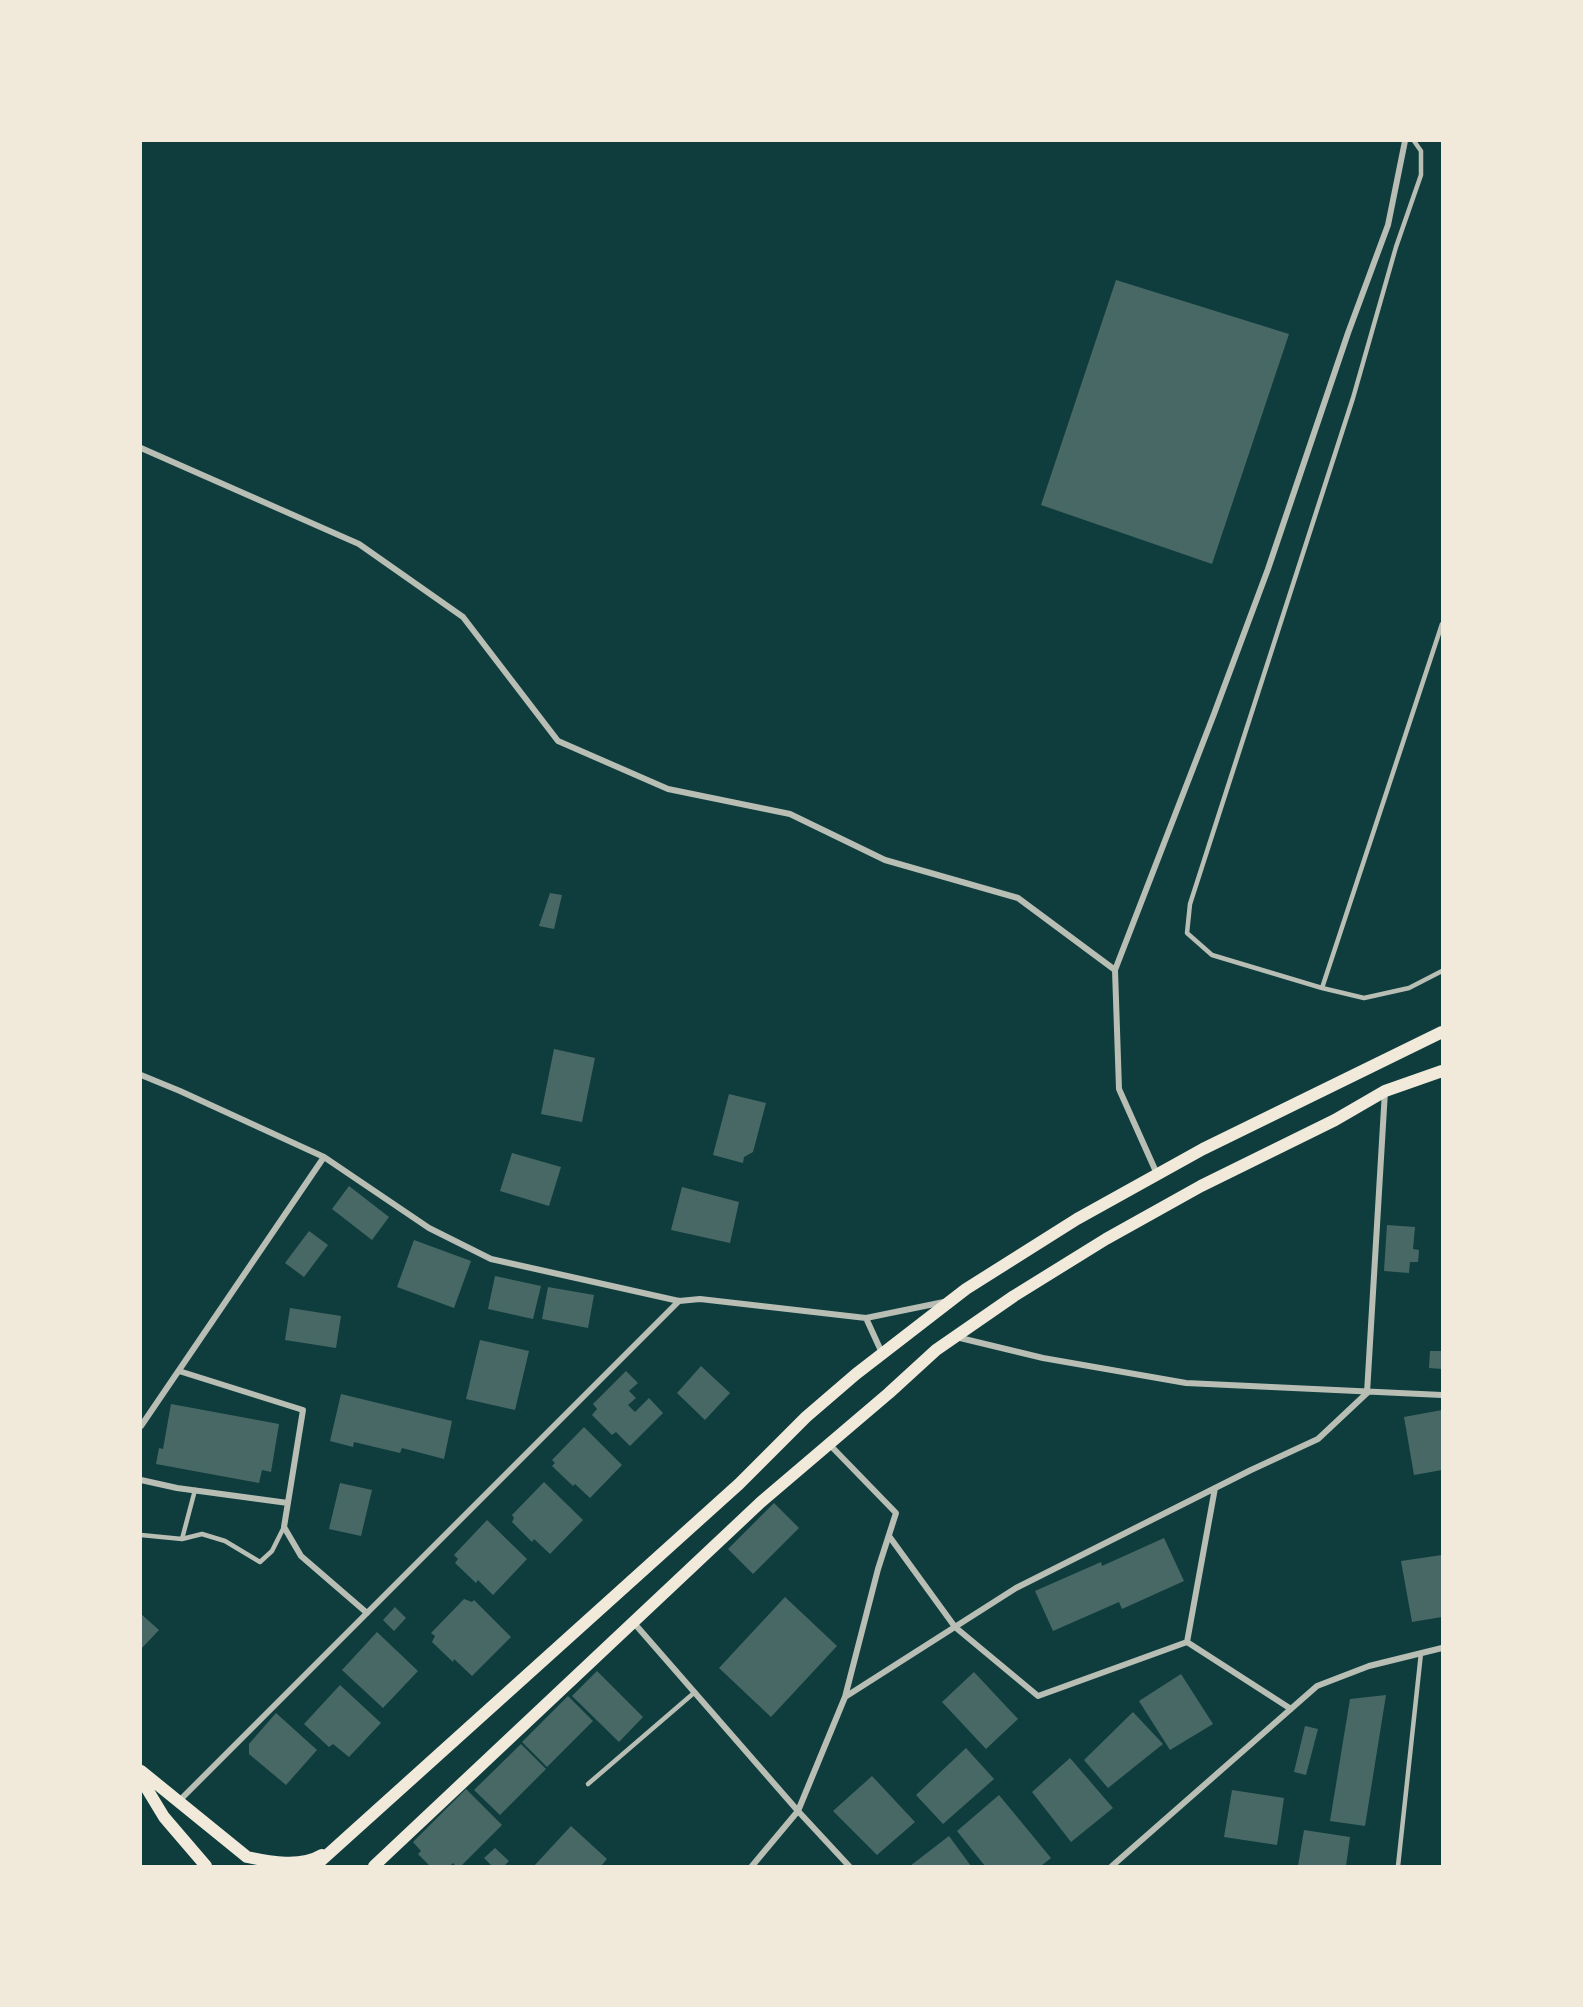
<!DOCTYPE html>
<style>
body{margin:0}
#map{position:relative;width:1583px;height:2007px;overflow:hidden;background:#0f3d3e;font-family:"DM Sans",sans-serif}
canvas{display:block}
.frame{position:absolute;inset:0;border:142px solid #f1e9da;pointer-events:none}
</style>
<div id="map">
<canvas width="1583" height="2007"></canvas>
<div class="frame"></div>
</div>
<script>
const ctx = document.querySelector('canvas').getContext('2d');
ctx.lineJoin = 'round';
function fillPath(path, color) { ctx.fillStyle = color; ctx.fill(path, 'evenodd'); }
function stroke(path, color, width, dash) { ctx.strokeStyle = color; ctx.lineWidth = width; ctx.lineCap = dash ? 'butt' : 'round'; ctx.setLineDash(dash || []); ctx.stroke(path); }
fillPath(new Path2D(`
 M1116,280L1289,334L1212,564L1041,505Z
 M550,893L562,895L554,929L539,926Z
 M554,1049L595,1058L582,1122L541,1114Z
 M729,1094L766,1103L753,1152L744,1157L743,1163L713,1155Z
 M512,1153L561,1167L549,1206L500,1191Z
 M349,1186L389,1217L372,1240L332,1209Z
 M682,1187L739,1202L730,1243L671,1230Z
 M1387,1225L1415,1227L1413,1249L1419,1250L1418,1262H1410L1409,1273L1384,1271Z
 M309,1231L328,1245L304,1277L285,1263Z
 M414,1240L471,1261L454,1308L397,1287Z
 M495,1276L541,1286L533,1319L488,1309Z
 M548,1287L594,1295L588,1328L542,1319Z
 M290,1308L341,1316L336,1348L285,1340Z
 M480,1340L529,1351L515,1410L466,1399Z
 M1430,1351H1442V1369L1429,1368Z
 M701,1366L730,1393L705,1420L677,1393Z
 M626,1371L638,1383L629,1391L636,1398L628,1405L635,1412L649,1398L663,1413L630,1446L616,1432L612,1435L592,1415L597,1409L593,1404Z
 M341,1394L452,1421L444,1459L402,1448L400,1453L354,1442L353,1447L330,1441Z
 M171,1404L279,1424L271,1472L262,1470L259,1483L156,1464L159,1448L163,1449Z
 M1442,1410V1470L1414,1475L1404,1417Z
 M584,1427L622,1465L590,1498L575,1484L573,1486L552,1466L555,1463L552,1460Z
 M544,1482L583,1520L550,1554L534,1539L532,1542L512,1522L514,1518L512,1515Z
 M340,1483L372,1490L361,1536L329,1529Z
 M774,1503L799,1528L753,1574L728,1549Z
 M487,1520L527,1559L493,1595L478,1580L476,1583L455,1563L458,1559L454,1555Z
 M1164,1538L1184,1581L1122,1609L1119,1602L1053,1631L1035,1591L1101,1562L1102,1566Z
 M1442,1555V1617L1412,1622L1401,1561Z
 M785,1597L837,1646L771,1717L719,1668Z
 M464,1599L472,1602L474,1600L511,1637L472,1676L454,1659L453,1662L432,1642L435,1636L431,1633Z
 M395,1607L406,1618L394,1631L383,1620Z
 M141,1614L159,1630L141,1649Z
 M377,1632L418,1671L383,1708L342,1670Z
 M597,1671L643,1717L619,1742L572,1696Z
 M974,1672L1018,1719L986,1749L942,1702Z
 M1181,1674L1213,1724L1170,1750L1139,1701Z
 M340,1685L381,1723L349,1757L333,1744L329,1747L304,1724Z
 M1386,1695L1365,1826L1330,1821L1350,1699Z
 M568,1696L593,1721L547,1767L522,1742Z
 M1133,1712L1163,1744L1108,1788L1084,1760Z
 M276,1713L317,1750L286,1785L249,1754V1744Z
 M1305,1726L1318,1729L1306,1775L1294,1772Z
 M521,1744L546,1769L500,1815L474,1790Z
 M966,1748L994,1779L943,1824L916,1795Z
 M1070,1758L1113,1808L1071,1842L1032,1792Z
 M872,1776L915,1822L877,1855L833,1811Z
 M466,1789L502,1825L461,1866H456L453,1863L450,1866H430L418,1854L421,1851L413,1842Z
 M1232,1790L1284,1798L1277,1845L1224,1837Z
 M999,1795L1051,1858L1041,1866H985L957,1831Z
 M571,1826L607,1859L601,1866H534Z
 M1304,1830L1350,1837L1346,1866H1298Z
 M949,1836L971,1866H910Z
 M495,1848L509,1861L504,1866H492L484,1858Z`), '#486865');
stroke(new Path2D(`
 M1414,141L1421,151V175L1396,247L1353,398L1190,904L1187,933L1212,955L1322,988L1364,998L1409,988L1442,971
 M1322,988L1442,624
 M141,1535L182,1539L202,1534L225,1541L260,1562L272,1551L284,1527
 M182,1539L195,1490
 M588,1784L695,1692
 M1398,1866L1421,1653`), '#b8beb3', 4.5);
stroke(new Path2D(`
 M141,448L359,544L463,617L558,741L668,789L790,814L885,860L1018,898L1115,970
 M141,1075L180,1091L324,1157L429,1228L491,1259L679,1301L700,1299L866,1318L944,1302
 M1157,1174L1119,1089L1115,970L1214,714L1268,569L1348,333L1388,225L1405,141
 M866,1318L882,1353
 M956,1337L1043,1358L1186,1383L1442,1395
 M179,1371L303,1410L284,1527L301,1556L367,1613
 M1367,1393L1385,1091
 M141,1426L324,1157
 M829,1444L896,1513L878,1569L845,1697
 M141,1480L177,1488L288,1503
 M889,1536L955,1627L1038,1696L1187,1642L1291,1709
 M634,1623L798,1811L849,1866
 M1187,1642L1215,1488
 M179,1801L679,1301
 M752,1866L798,1811L845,1697L1016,1588L1251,1470L1318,1439L1367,1393
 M1112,1866L1317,1686L1369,1666L1442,1648`), '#b8beb3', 6);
stroke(new Path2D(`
 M141,1771L247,1857C271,1862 300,1868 322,1855
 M141,1779L164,1817L206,1866
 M315,1866L739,1484L806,1417L856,1374L966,1289L1077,1219L1203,1149L1442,1032
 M374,1866L761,1502L889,1393L936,1350L1014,1296L1106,1239L1201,1186L1335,1120L1385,1091L1442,1071`), '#f1e9da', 12);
</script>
